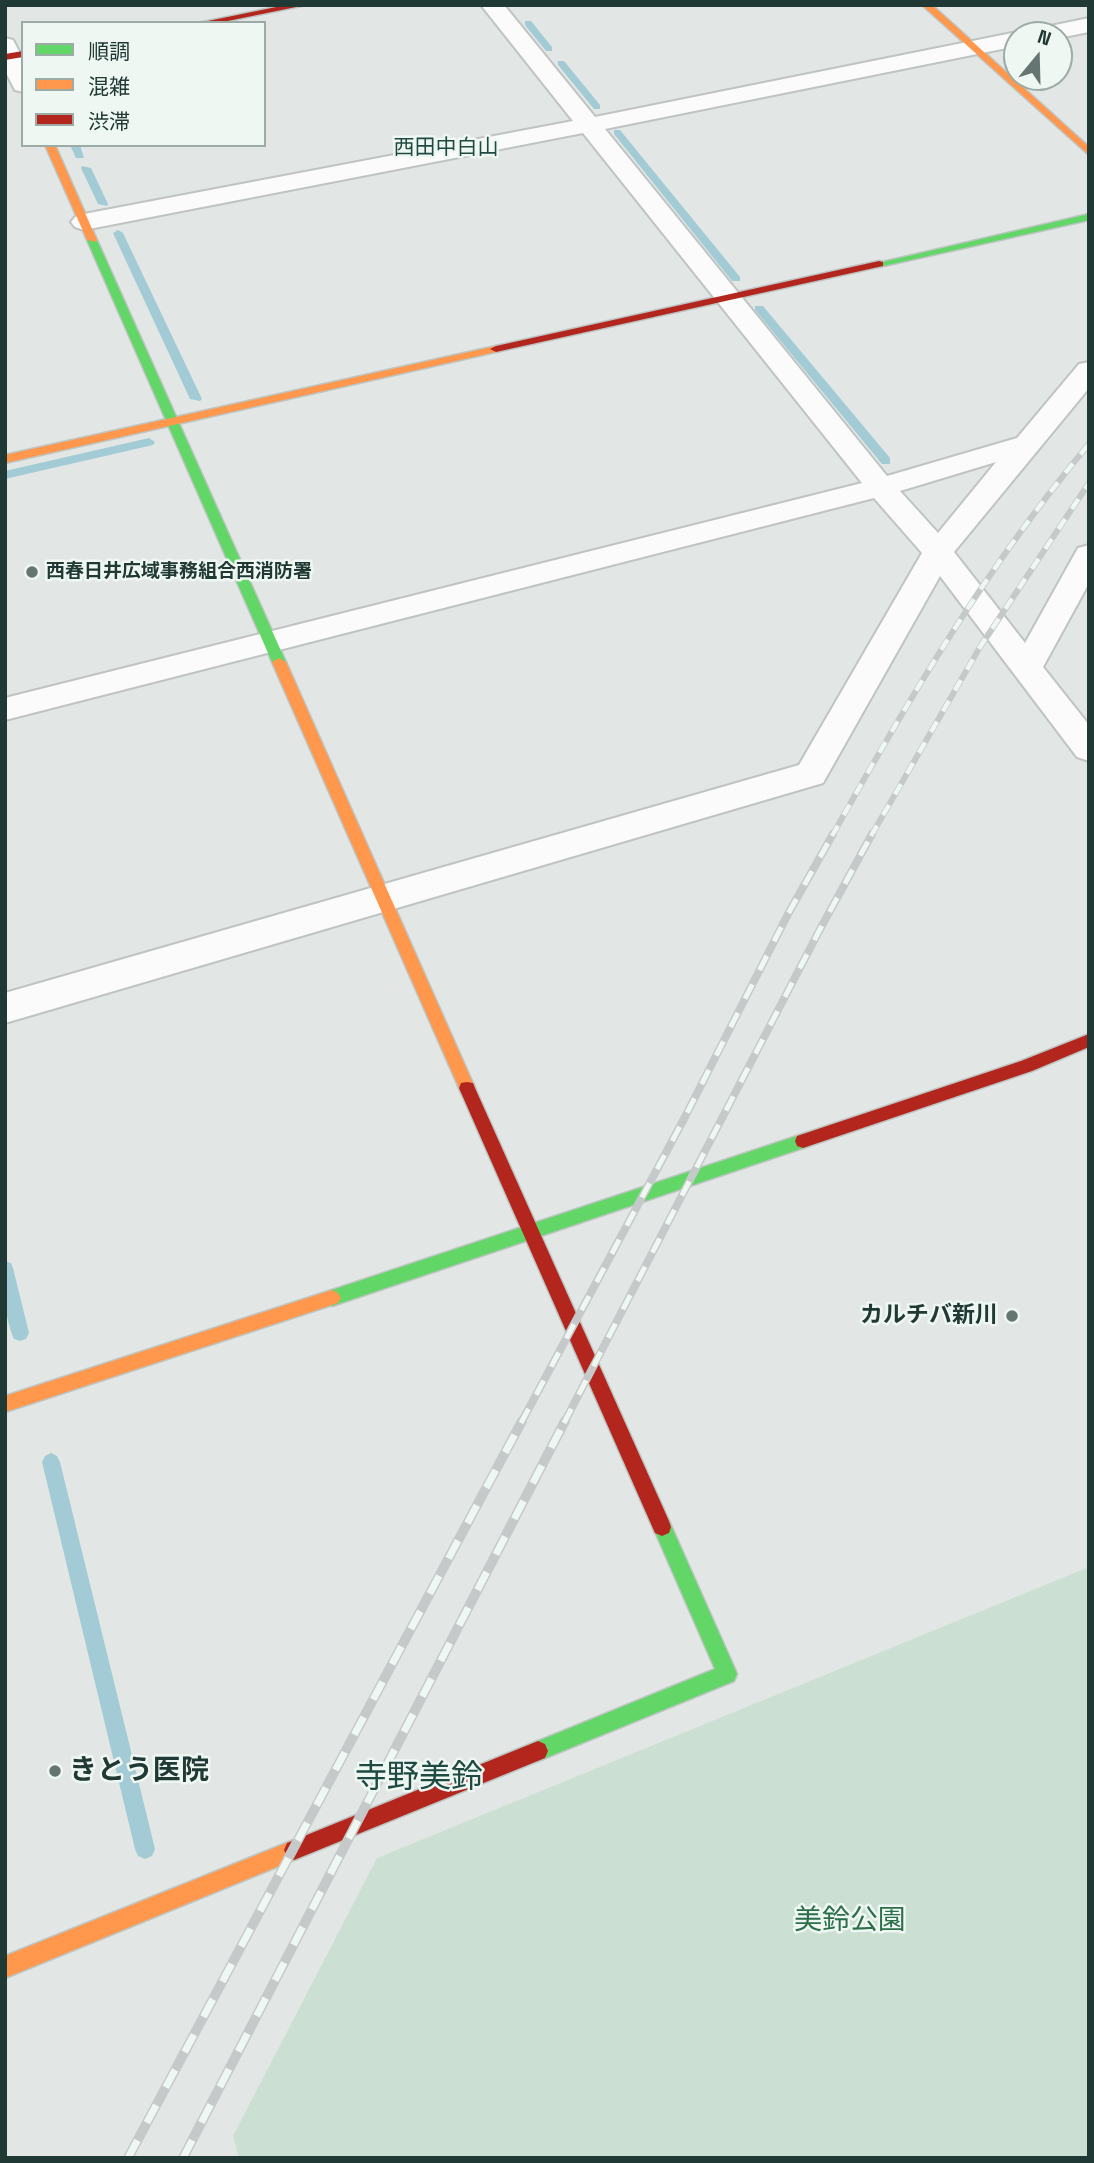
<!DOCTYPE html>
<meta charset="utf-8">
<style>
body{margin:0}
#map{position:relative;width:1094px;height:2163px;overflow:hidden;background:#e2e7e5;font-family:"Space Grotesk","Noto Sans JP",sans-serif}
canvas{display:block}
.frame{position:absolute;inset:0;border:7px solid #213934;pointer-events:none}
.legend{position:absolute;left:21px;top:21px;width:245px;height:126px;box-sizing:border-box;background:#eff7f3;border:2px solid #9daba7;margin:0;padding:9px 12px;list-style:none;font-size:21px;color:#213934}
.legend li{display:flex;align-items:center;gap:14px;height:35px}
.legend b{width:35px;border:2px solid #9daba7}
.north{position:absolute;left:1003px;top:21px;width:70px;height:70px;box-sizing:border-box;background:#eff7f3;border:2px solid #9daba7;border-radius:50%;rotate:19deg;font-size:19px;font-weight:700;line-height:28px;text-align:center;color:#213934}
.north::after{content:'';display:block;margin:auto;width:24px;height:32px;background:#657672;clip-path:polygon(50% 0,100% 100%,50% 72%,0 100%)}
</style>
<div id="map">
<canvas width="1094" height="2163"></canvas>
<div class="frame"></div>
<ul class="legend">
<li><b style="height:9px;background:#63d668"></b>順調</li>
<li><b style="height:9px;background:#ff974d"></b>混雑</li>
<li><b style="height:9px;background:#b3261e"></b>渋滞</li>
</ul>
<div class="north">N</div>
</div>
<script>
const ctx = document.querySelector('canvas').getContext('2d');
ctx.lineJoin = 'round';
function fillPath(path, color) { ctx.fillStyle = color; ctx.fill(path, 'evenodd'); }
function stroke(path, color, width, dash) { ctx.strokeStyle = color; ctx.lineWidth = width; ctx.lineCap = dash ? 'butt' : 'round'; ctx.setLineDash(dash || []); ctx.stroke(path); }
function label(font, color, halo, rows, align = 'center') {
  ctx.font = font + ' "Space Grotesk","Noto Sans JP",sans-serif'; ctx.lineWidth = 5; ctx.setLineDash([]); ctx.textBaseline = 'middle'; ctx.strokeStyle = halo; ctx.fillStyle = color; for (const [text, x, y, turn = 0] of rows) {
    ctx.save(); ctx.translate(x, y); ctx.rotate((+turn || 0) * Math.PI / 180); ctx.textAlign = isNaN(turn) ? turn : align; if (halo) ctx.strokeText(text, 0, 0); ctx.fillText(text, 0, 0); ctx.restore();
  }
}
fillPath(new Path2D(`
 M1089,1567V2158H239L233,2136L377,1858Z`), '#cbe0d3');
fillPath(new Path2D(`
 M525,21H531L552,47V51H546L525,25Z
 M558,61H564L600,105V109H594L558,65Z
 M614,130H620L740,277V281H732L614,134Z
 M70,145H80L84,158H76Z
 M82,166L91,168L108,204L107,206L98,204L81,168Z
 M118,230L123,233L202,399L200,401L190,399L113,233Z
 M755,306H763L890,458V464H882L755,310Z
 M149,438L155,442L153,445L5,479V471Z
 M5,1261L11,1263L13,1268L29,1333L26,1339L20,1341L14,1339C3,1314 5,1287 5,1261Z
 M51,1453L57,1456L60,1462L155,1849L152,1856L145,1859L138,1856L135,1849L42,1462L45,1456Z`), '#a3cbd5');
const street = new Path2D(`
 M481,5H504L595,117L1017,32L1025,34L1017,35V46L605,129L887,476L1017,438L1079,364L1089,362V388L954,552L1025,643L1078,548L1089,545V583L1043,667L1089,725V761L1077,757L940,576L823,783L5,1023V993L799,765L922,553L874,498L5,720V698L862,483L583,133L84,230L75,227L71,222L75,217L84,214L573,121ZM996,462L938,533L900,491Z
 M1089,18V32L1059,38V35H1028L1031,30Z
 M5,38L13,40L23,59V92L15,90L5,71Z`);
const fast = new Path2D(`
 M1089,214V220L879,267L874,264Z
 M88,238L97,240L286,662L284,665H274L272,662L87,240Z
 M803,1134L809,1136L811,1141L809,1146L332,1306L326,1303L323,1298L326,1293L332,1290Z
 M662,1518L669,1521L734,1667L737,1674L734,1681L538,1761L531,1758L528,1751L531,1744L715,1669L653,1527L655,1521Z`);
const slow = new Path2D(`
 M922,5H932L1089,147V155Z
 M45,145H55L97,240L96,242L87,240Z
 M496,346L502,349L500,351L5,463V455Z
 M279,658L286,662L475,1088L473,1093H461L459,1088L272,662Z
 M332,1290L338,1293L341,1298L338,1303L5,1412V1396Z
 M294,1840L301,1843L304,1850L301,1857L5,1978V1956Z`);
const jam = new Path2D(`
 M286,5H306L218,23H198Z
 M23,51V57L5,60V54Z
 M879,261L883,262V266L496,352L490,349L496,346Z
 M1089,1034V1047L1032,1071L803,1148L797,1146L795,1141L797,1136L1021,1061Z
 M467,1082L473,1083L475,1088L669,1521L671,1527L669,1533L662,1536L655,1533L459,1088L461,1083Z
 M538,1741L545,1744L548,1751L545,1758L294,1860L287,1857L284,1850L287,1843Z`);
stroke(street, '#bfc4c2', 4);
stroke(fast, '#bec5c2', 3);
stroke(slow, '#bec5c2', 3);
stroke(jam, '#bec5c2', 3);
fillPath(street, '#fbfbfb');
fillPath(fast, '#63d668');
fillPath(slow, '#ff974d');
fillPath(jam, '#b3261e');
const railFar2 = new Path2D(`
 M832,836C908,700 989,563 1089,444
 M871,836L980,647L1089,483`);
const railFar1 = new Path2D(`
 M521,1423L685,1117L788,914L833,834
 M564,1423L818,933L872,834`);
const rail = new Path2D(`
 M128,2158L522,1421
 M183,2158L565,1421`);
stroke(railFar2, '#c6c9c9', 6);
stroke(railFar1, '#c6c9c9', 8);
stroke(rail, '#c6c9c9', 10);
stroke(railFar2, '#eff7f3', 4.5, [12]);
stroke(railFar1, '#eff7f3', 5, [16]);
stroke(rail, '#eff7f3', 7, [20]);
for (const [x, y, r, color] of [
 [32,572,7,"#657672"],
 [1012,1316,7,"#657672"],
 [55,1771,7,"#657672"]
]) { const dot = new Path2D(); dot.arc(x, y, r, 0, 2 * Math.PI); ctx.fillStyle = color; ctx.fill(dot); stroke(dot, '#eff7f3', 2.5); }
label('bold 19px', '#213934', '#eff7f3', [
 ["西春日井広域事務組合西消防署",46,572]
], 'left');
label('21px', '#1e4a42', '#eff7f3', [
 ["西田中白山",446,148]
]);
label('bold 23px', '#213934', '#eff7f3', [
 ["カルチバ新川",998,1316]
], 'right');
label('bold 28px', '#213934', '#eff7f3', [
 ["きとう医院",69,1771]
], 'left');
label('28px', '#2c6f4a', '#eff7f3', [
 ["美鈴公園",850,1921]
]);
label('32px', '#1e4a42', '#eff7f3', [
 ["寺野美鈴",419,1778]
]);
</script>
